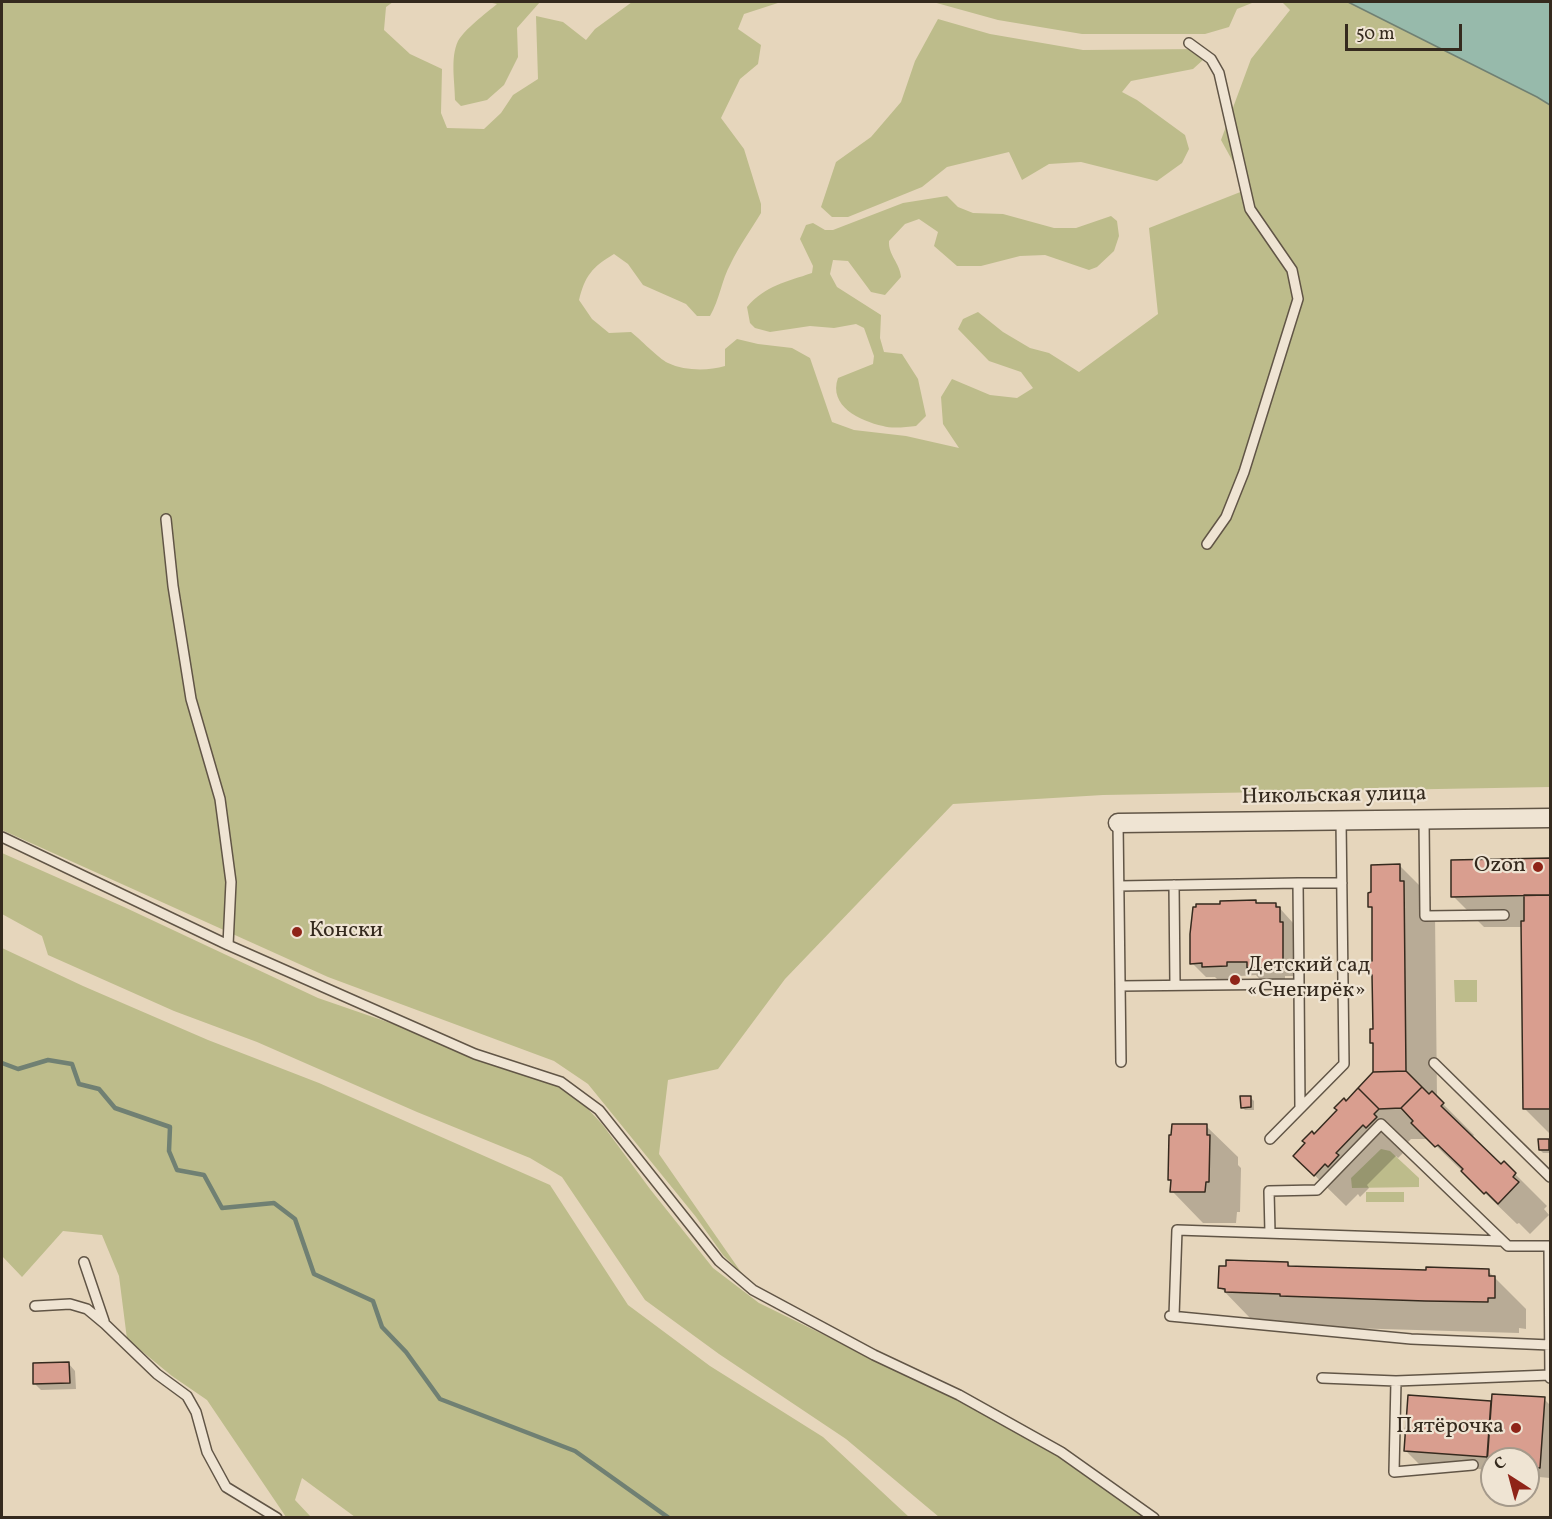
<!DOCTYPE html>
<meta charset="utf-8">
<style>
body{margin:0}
#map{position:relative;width:1552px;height:1519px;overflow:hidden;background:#e6d6bc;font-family:Vollkorn,serif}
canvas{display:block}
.frame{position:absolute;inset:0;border:3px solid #352a1e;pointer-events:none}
.north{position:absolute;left:1480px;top:1447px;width:60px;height:60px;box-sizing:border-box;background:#efe4d3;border:2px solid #a59a8b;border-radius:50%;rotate:324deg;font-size:16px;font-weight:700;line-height:24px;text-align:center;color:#352a1e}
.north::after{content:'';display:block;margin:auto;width:21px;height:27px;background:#8f2418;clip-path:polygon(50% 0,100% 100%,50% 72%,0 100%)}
.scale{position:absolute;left:1345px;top:24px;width:117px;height:27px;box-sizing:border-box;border:3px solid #352a1e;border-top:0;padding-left:8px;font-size:18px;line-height:21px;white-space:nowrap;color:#352a1e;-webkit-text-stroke:4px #efe4d3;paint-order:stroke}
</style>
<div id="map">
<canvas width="1552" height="1519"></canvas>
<div class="frame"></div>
<div class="north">С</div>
<div class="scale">50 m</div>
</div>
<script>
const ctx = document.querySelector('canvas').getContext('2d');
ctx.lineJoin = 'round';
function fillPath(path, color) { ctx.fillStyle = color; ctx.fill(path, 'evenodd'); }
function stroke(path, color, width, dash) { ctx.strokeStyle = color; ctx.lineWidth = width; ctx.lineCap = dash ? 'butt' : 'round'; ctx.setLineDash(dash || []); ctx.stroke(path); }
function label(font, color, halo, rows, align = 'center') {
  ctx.font = font + ' Vollkorn,serif'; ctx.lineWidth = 4.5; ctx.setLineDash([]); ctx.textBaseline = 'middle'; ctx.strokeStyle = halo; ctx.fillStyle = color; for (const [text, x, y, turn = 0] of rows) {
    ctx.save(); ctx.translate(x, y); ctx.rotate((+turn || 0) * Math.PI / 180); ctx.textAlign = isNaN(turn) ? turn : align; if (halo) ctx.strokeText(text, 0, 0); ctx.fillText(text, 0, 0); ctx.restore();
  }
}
fillPath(new Path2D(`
 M2,2H393L386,7L384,30L410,54L442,69L441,113L447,128L484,129L501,113L513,95L538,79L536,16L563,22L586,40L595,29L632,2H781L744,14L738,29L761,45L758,64L740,79L721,118L744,149L761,204V213C751,230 739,246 731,263C721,281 720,299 710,316H697L686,304L643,285L628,264L614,254C592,267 585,276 579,300L592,319L609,333L631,332C640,339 658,358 668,363C685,371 708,371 725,366V349L737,339L758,344L792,348L810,358L832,422L854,430L906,436L959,448L943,424L941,397L952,379L990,395L1017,398L1033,388L1021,372L989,361L958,329L963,319L978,312L1003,332L1030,348L1049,353L1079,372L1158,314L1149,228L1248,189L1221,140L1251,59L1290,10L1282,2H1348L1537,97L1550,105V787L1103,795L953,804L785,979L718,1069L668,1080L659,1154L743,1275L723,1255L696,1217L588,1084L554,1061L328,977L2,830Z
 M488,2H540L517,28L518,57L504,85L487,100L461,106L455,100C455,82 450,58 458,41C465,29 485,14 497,4Z
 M933,2H1266L1252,3L1237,9L1229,27L1205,34H1082L998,20Z
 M938,19L990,34L1083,50L1200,49L1204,59L1193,69L1131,81L1122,92L1137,100L1185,135L1189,149L1182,163L1157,181L1081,162L1049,164L1022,180L1009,152L947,167L922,187L848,217H832L821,207L836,162L871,137L901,102L915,61Z
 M947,196L958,207L973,213L1003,214L1054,228H1076L1111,216L1117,221L1119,236L1114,251L1097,267L1089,270L1045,255L1020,256L981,266H957L934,246L938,232L919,219L905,224L889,241C888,255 900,263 901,277L885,295L871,292L848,261L833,260L830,274L837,287L881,315L880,338L884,352L902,354L918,379L926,416L916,426C906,427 892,429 883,426C860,421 828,406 838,378L873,364L874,356L864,328L856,324L834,328L810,326L770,332L755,328L750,323L747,307C766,285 786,282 812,273L813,266L800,239L806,225L813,223L825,230H833L903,203Z
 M2,853L124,907L318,998L518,1067L572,1092L602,1124L650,1189L713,1268L759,1303L967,1405L1060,1456L1144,1517H939L846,1439L719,1354L645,1300L562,1177L530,1158L417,1112L257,1042L174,1011L48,955L42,936L2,914Z
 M2,948L83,986L208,1040L319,1083L550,1185L628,1305L710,1366L823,1437L909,1517H355L302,1478L295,1500L311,1517H286L207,1400L172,1376L127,1339L119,1276L102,1235L63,1231L22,1277L2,1256Z
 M1454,980H1477V1002H1455Z
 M1381,1149L1390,1151L1419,1178V1187L1352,1188L1351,1178Z
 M1366,1192H1404V1202H1366Z`), '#bdbc8b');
const water = new Path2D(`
 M1348,2H1550V105L1537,97Z`);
fillPath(water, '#97baab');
stroke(water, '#708073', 1.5);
fillPath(new Path2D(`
 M1550,860V1134L1525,1109L1523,927H1484L1453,896L1452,861Z
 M1400,866L1431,897V911L1435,914L1437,1098L1474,1135L1471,1138L1501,1167L1504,1163L1547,1206L1544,1209L1549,1215L1530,1234L1519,1223L1517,1224L1429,1139H1411L1404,1146L1407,1149L1398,1158L1396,1156L1367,1185L1369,1188L1360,1197L1358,1194L1346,1206L1295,1156L1375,1072V1046L1371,1043L1375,1031L1374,977L1371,974L1374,963L1373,910L1370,906Z
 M1255,902L1258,905L1276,904L1293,923V934L1296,937L1297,976H1285V981L1262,982L1256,975L1240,976V980H1218L1215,977H1206L1192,963L1221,905Z
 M1251,1098L1254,1101V1110H1245L1242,1107Z
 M1206,1126L1238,1157V1165L1241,1168L1240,1212H1237L1236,1223H1203L1172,1191V1182L1170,1180Z
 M1548,1140L1550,1142V1153H1543L1540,1150Z
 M1288,1263L1291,1267L1428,1272L1488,1271L1526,1309V1329L1519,1328V1333L1314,1327L1311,1325L1258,1323L1251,1319L1220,1287Z
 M69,1364L75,1371L76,1389L41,1390L34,1383Z
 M1544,1399L1550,1405V1478L1528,1476V1459H1492V1470L1420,1465L1405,1450L1490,1403L1492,1405Z`), '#0003');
stroke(new Path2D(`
 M2,1063L18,1069L48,1060L72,1064L79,1084L99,1089L115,1108L170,1127L169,1151L177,1170L204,1175L222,1208L274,1203L295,1219L314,1274L373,1301L382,1327L406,1352L440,1399L575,1451L669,1518`), '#708073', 4.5);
const building = new Path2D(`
 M1550,858V895L1451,897V860Z
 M1400,864V881H1404L1406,1071L1373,1072V1043H1370V1029H1373L1372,975H1369V961H1372V907H1368V893L1371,892V865Z
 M1524,895H1550V1109H1523L1521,921H1524Z
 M1256,900V903H1276V907H1280V922H1283V963H1271V968H1247V962H1227V966L1202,967V963L1190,964V934L1193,907H1196V904H1220V901Z
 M1406,1071L1422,1087L1401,1108L1379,1109L1358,1088L1373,1072Z
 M1422,1087L1429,1094L1432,1091L1444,1103L1441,1106L1501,1164L1504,1161L1516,1173L1513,1177L1519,1182L1498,1204L1486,1192L1484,1194L1461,1171L1463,1169L1438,1145L1435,1147L1411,1123L1413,1121L1401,1108Z
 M1358,1088L1379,1109L1374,1114L1377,1117L1366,1128L1363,1125L1336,1153L1339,1155L1328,1167L1325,1164L1314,1176L1293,1156L1305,1143L1302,1141L1312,1131L1314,1134L1337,1110L1334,1108L1344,1098L1346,1101Z
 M1240,1096H1251V1107L1241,1108Z
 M1172,1124H1207V1135H1210L1209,1182H1206L1205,1192H1170L1171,1180H1168L1169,1135H1171Z
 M1538,1139H1549V1150H1539Z
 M1226,1260L1288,1262V1266L1426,1270V1267L1489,1269V1276H1495V1298H1488V1302L1425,1301L1280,1296V1294L1225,1292V1289L1218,1288L1219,1266H1226Z
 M69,1362L70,1383L33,1384V1363Z
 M1492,1394L1545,1397L1540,1468L1528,1467V1459H1492V1465L1487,1464Z
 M1408,1395L1491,1401L1487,1457L1404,1451Z`);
fillPath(building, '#d99e8f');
stroke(building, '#352a1e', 1.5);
const service = new Path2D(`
 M1189,43L1211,59L1219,73L1250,209L1292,270L1298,299L1244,472L1226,517L1207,544
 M166,519L173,586L191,699L220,799L231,882L228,945
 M1424,820L1425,916L1504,915
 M1118,823L1121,1062
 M2,837L228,945L475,1054L561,1082L599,1110L719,1261L753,1290L874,1355L959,1395L1061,1452L1154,1518
 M1174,885L1175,985
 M1119,886L1298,883
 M1299,984L1300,1108
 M1120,986L1299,984L1298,883H1342
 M1434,1063L1550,1177
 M1270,1139L1344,1064L1341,820
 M1270,1233L1269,1191L1317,1190L1381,1124L1508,1246H1550
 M1549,1246L1550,1378
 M84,1262L104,1321
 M35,1306L70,1304L87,1309L105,1324L157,1374L187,1396L196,1412L207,1452L226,1487L277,1518
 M1170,1316L1411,1339L1550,1345
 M1174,1316L1177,1230L1502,1241
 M1322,1378L1396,1381
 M1473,1465L1394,1472L1396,1381L1550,1375`);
const minor = new Path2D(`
 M1118,823L1550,818`);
stroke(service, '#615546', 12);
stroke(minor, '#615546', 21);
stroke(service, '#efe4d3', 9);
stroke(minor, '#efe4d3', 18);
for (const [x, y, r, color] of [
 [1538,867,6,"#8f2418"],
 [297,932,6,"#8f2418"],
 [1235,980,6,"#8f2418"],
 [1516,1428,6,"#8f2418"]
]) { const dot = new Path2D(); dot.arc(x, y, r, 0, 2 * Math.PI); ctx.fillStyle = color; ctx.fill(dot); stroke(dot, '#efe4d3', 2); }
label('22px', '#352a1e', '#efe4d3', [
 ["Никольская улица",1334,797,-1]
]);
label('22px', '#352a1e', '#efe4d3', [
 ["Ozon",1526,867],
 ["Конски",309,932,"left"],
 ["Детский сад",1247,967,"left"],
 ["«Снегирёк»",1247,992,"left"],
 ["Пятёрочка",1504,1428]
], 'right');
</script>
